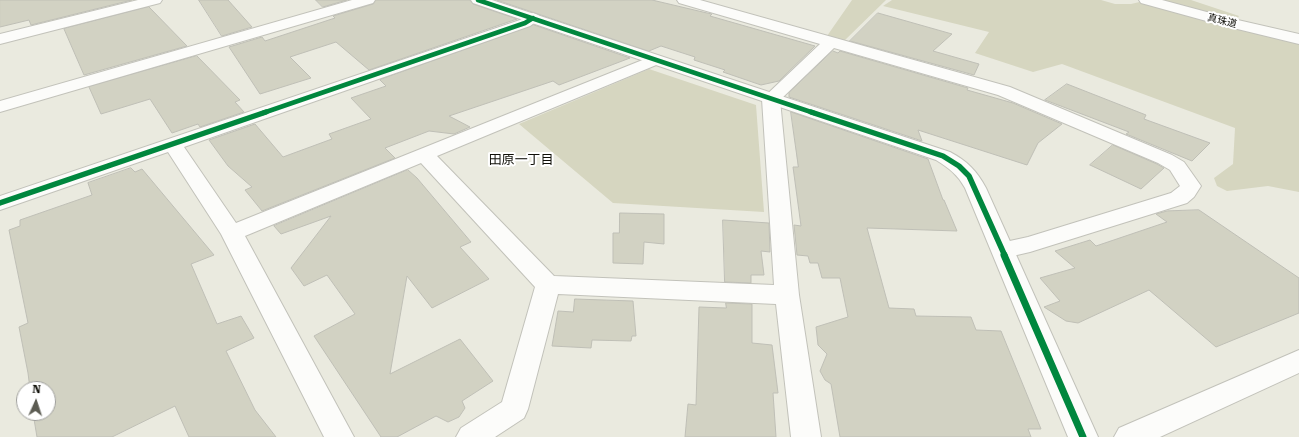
<!DOCTYPE html>
<meta charset="utf-8">
<style>
body{margin:0}
#map{position:relative;width:1299px;height:437px;overflow:hidden;background:#eaeadf;font-family:"Roboto Serif",serif}
canvas{display:block}
.north{position:absolute;left:16px;top:381px;width:40px;height:40px;box-sizing:border-box;background:#fff;border:1px solid #9f9f9c;border-radius:50%;rotate:3deg;font-size:11px;font-weight:700;line-height:16px;text-align:center;color:#0f0f08}
.north::after{content:'';display:block;margin:auto;width:14px;height:18px;background:#5c5c53;clip-path:polygon(50% 0,100% 100%,50% 72%,0 100%)}
</style>
<div id="map">
<canvas width="1299" height="437"></canvas>
<div class="north">N</div>
</div>
<script>
const ctx = document.querySelector('canvas').getContext('2d');
ctx.lineJoin = 'round';
function fillPath(path, color) { ctx.fillStyle = color; ctx.fill(path, 'evenodd'); }
function stroke(path, color, width, dash) { ctx.strokeStyle = color; ctx.lineWidth = width; ctx.lineCap = dash ? 'butt' : 'round'; ctx.setLineDash(dash || []); ctx.stroke(path); }
function label(font, color, halo, rows, align = 'center') {
  ctx.font = font + ' "Roboto Serif","Noto Sans JP",serif'; ctx.lineWidth = 4; ctx.setLineDash([]); ctx.textBaseline = 'middle'; ctx.strokeStyle = halo; ctx.fillStyle = color; for (const [text, x, y, turn = 0] of rows) {
    ctx.save(); ctx.translate(x, y); ctx.rotate((+turn || 0) * Math.PI / 180); ctx.textAlign = isNaN(turn) ? turn : align; if (halo) ctx.strokeText(text, 0, 0); ctx.fillText(text, 0, 0); ctx.restore();
  }
}
fillPath(new Path2D(`
 M852,0H886L844,41L827,36Z
 M892,0H1101L1115,4H1131L1148,0H1191L1239,16L1236,20L1299,37V192L1268,186L1227,191L1217,186L1214,178L1233,164L1235,128L1062,64L1033,72L975,53L989,32L883,6Z
 M649,69L756,105L764,212L613,203L519,124Z`), '#d6d6c0');
const building = new Path2D(`
 M0,0H132L31,25L29,20L0,27Z
 M199,0H228L252,27L222,36Z
 M316,0H347L323,7Z
 M376,0H470L473,4L517,19L369,70L336,42L290,57L311,78L260,94L229,47L262,37L265,41L335,18L333,16L373,4Z
 M497,0H652L707,13L712,14L710,16L815,46L779,81L761,85L723,72L725,70L694,60L695,57L661,46L649,51Z
 M149,7L187,46L84,75L64,29Z
 M878,13L952,34L933,51L979,64L974,75L850,41Z
 M534,25L630,58L559,85L553,81L449,116L470,127L454,134L429,131L385,148L395,158L262,211L245,190L252,187L228,166L209,140L255,124L283,157L332,139L329,134L371,119L351,98L386,86L380,80Z
 M833,51L838,53L840,51L968,88L967,90L1013,103L1062,124L1038,143L1027,165L918,130L922,141L789,97V93Z
 M197,56L240,100L235,102L244,112L200,127L198,124L172,133L150,99L101,114L89,87Z
 M1067,84L1146,115L1144,119L1210,143L1192,161L1126,134L1129,132L1045,100Z
 M791,112L928,159L943,200H944L957,231L867,228L889,308L914,309L916,316L971,317L976,330L1001,331L1041,429H1028L1031,437H840L831,384L825,380L820,371L827,354L818,345L816,327L848,317L840,278H822L818,263H810L808,256L797,255L794,225L801,226L793,167H798Z
 M1113,145L1157,164L1164,168L1141,189L1090,165Z
 M131,168L135,172L142,169L214,255L191,264L217,324L241,316L254,338L226,351L255,410L276,437H189L175,406L112,437H37L33,413H48V389H30L28,373L19,327L28,323L9,230L20,226V220L92,195L88,183Z
 M408,170L417,178L471,242L460,247L489,279L432,308L407,276L390,374L460,339L493,381L462,401L465,408L459,417L448,422L436,416L397,437H381L314,336L355,314L327,275L304,286L291,268L331,216L281,234L274,226Z
 M1199,210L1299,278V313L1216,347L1149,290L1078,323L1066,321L1044,307L1060,301L1040,278L1075,268L1055,251L1090,240L1096,246L1167,222L1156,214L1167,211Z
 M620,213L664,214V244L644,242L643,264L613,263V233H619Z
 M723,220L769,223L770,252L761,251L764,275H751V283L725,282Z
 M575,299L633,301L636,336H632L631,341L592,340L591,348L552,346L558,311L573,312Z
 M726,303L752,304V343L772,345L778,393H773L776,437H685L688,404L696,405L699,307L726,308Z`);
fillPath(building, '#d2d2c3');
stroke(building, '#bfbfb6', 1);
const street = new Path2D(`
 M138,0H162L160,3L0,44V34Z
 M677,0H700L1010,87L1172,155L1184,162L1201,186L1194,197L1187,203L1030,252L1004,258L996,256L992,250L996,244L1028,237L1171,193L1180,186L1170,170L1158,163L998,95L834,48L780,100L799,295L821,437H791L776,304L558,294L528,409L524,418L495,437H456L461,428L502,402L535,287L421,163L245,236L354,437H324L221,234L168,152L0,210V196L520,20L528,15L533,13L538,15L541,18L530,26L184,147L236,223L655,55L661,57L663,60L661,63L437,156L554,276L774,285L762,99L820,44L679,3Z
 M1139,0H1162L1229,18L1299,34V44L1221,25L1141,3Z
 M1299,350V373L1160,437H1114L1119,428Z`);
const secondary = new Path2D(`
 M352,0H375L373,3L0,112V101Z
 M471,0H492L950,152C967,161 977,171 986,188L1098,437H1068L965,188C958,175 949,168 936,160L473,3Z`);
stroke(street, '#c2c2ba', 2);
stroke(secondary, '#c2c2ba', 2);
fillPath(street, '#fcfcfa');
fillPath(secondary, '#fcfcfa');
stroke(new Path2D(`
 M478,0L814,113
 M263,113L525,23L533,18`), '#00873e', 4.5);
stroke(new Path2D(`
 M811,112L943,156L959,166L969,176L1005,256
 M0,203L266,112`), '#00873e', 5.5);
stroke(new Path2D(`
 M1004,255L1083,437`), '#00873e', 7);
label('10px', '#0f0f08', '#fff', [
 ["真珠道",1222,21,14]
]);
label('13px', '#0f0f08', '#fff', [
 ["田原一丁目",521,160]
]);
</script>
